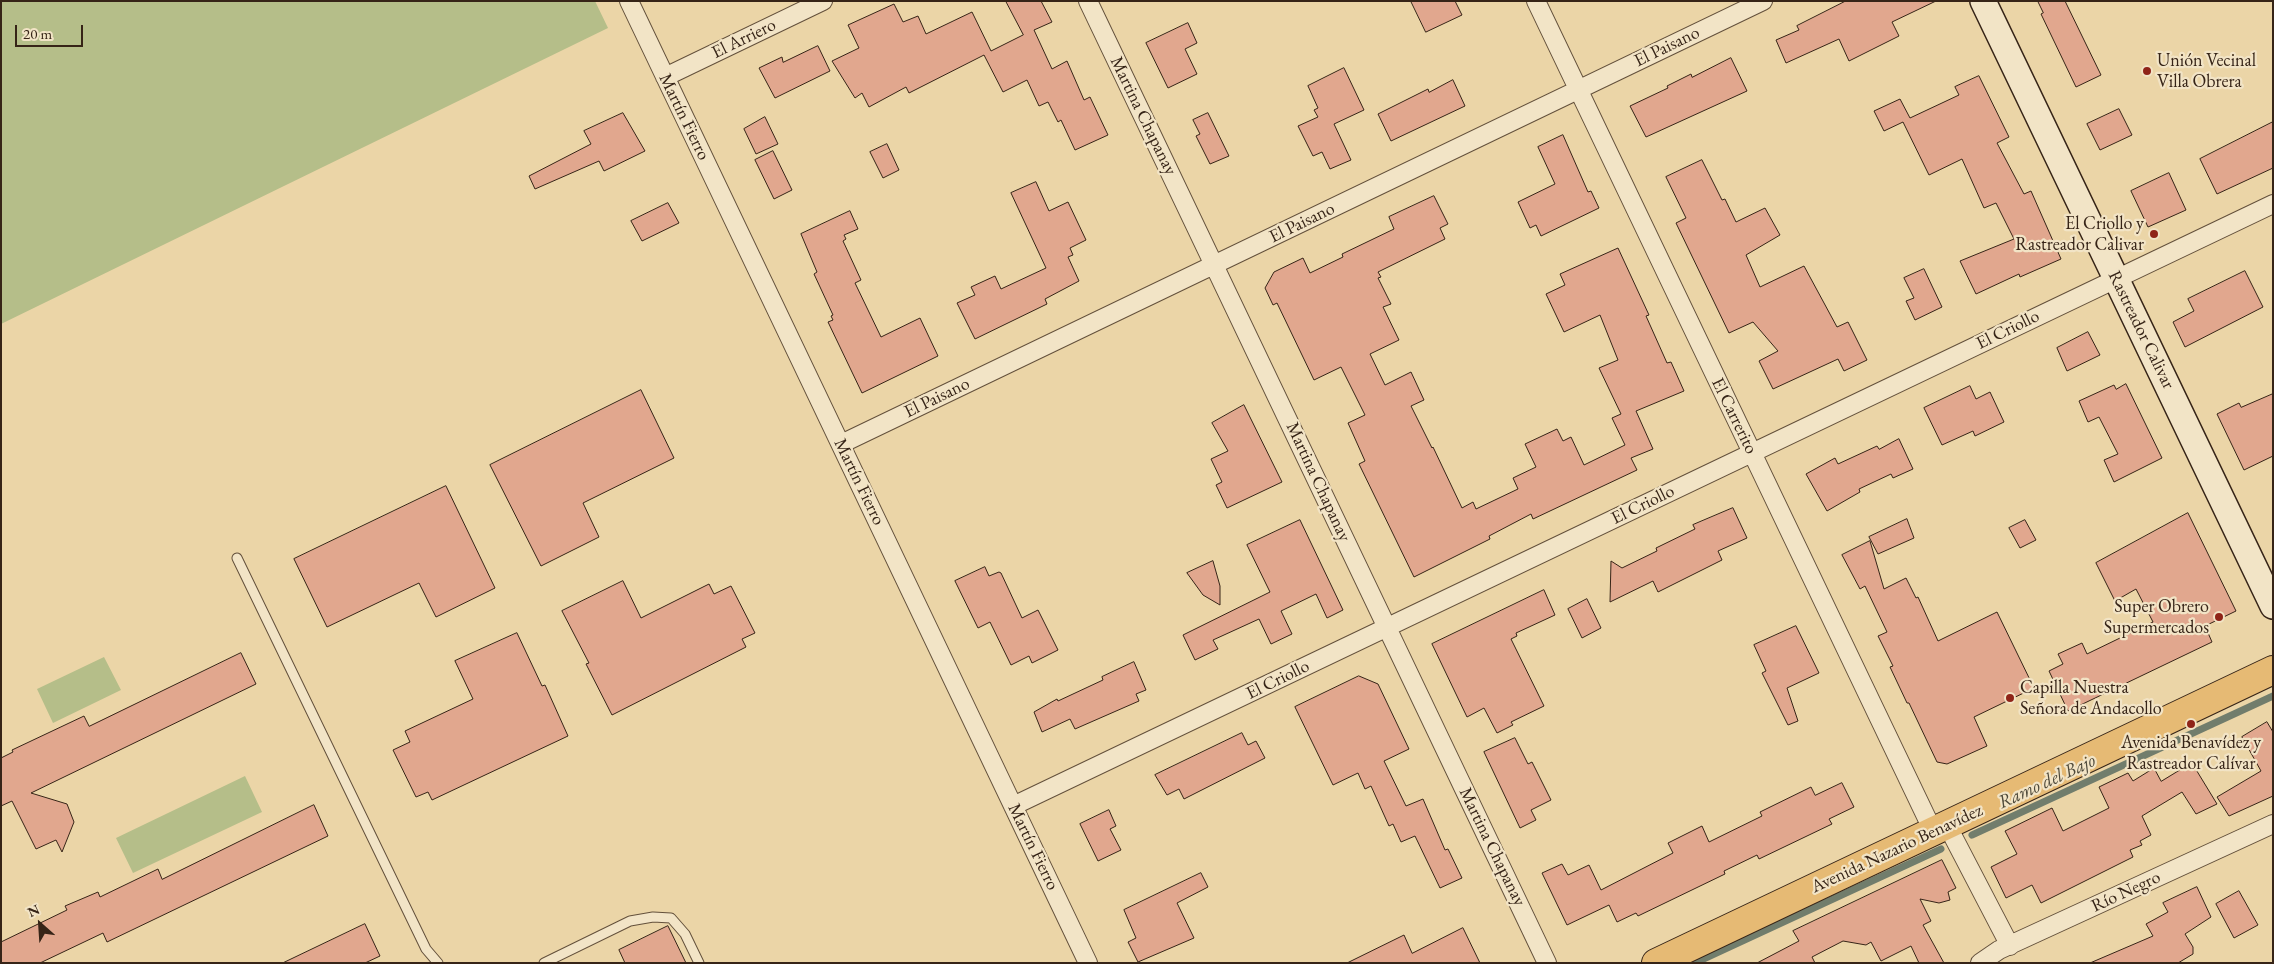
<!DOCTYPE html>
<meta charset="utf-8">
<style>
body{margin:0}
#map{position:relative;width:2274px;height:964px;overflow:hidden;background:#ebd5a7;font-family:"EB Garamond",serif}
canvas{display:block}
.frame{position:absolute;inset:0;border:2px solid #362417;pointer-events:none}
.north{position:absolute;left:15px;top:899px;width:50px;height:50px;-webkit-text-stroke:4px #f2e4c6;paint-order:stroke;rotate:334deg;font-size:14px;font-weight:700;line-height:20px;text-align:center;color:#362417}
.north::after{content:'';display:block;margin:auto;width:18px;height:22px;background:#362417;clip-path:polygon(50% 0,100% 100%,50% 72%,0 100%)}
.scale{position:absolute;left:15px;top:25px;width:68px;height:22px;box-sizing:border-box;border:2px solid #362417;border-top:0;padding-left:6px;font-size:15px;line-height:18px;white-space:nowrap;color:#362417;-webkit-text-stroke:4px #f2e4c6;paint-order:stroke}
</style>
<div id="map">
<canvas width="2274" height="964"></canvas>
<div class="frame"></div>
<div class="north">N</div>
<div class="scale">20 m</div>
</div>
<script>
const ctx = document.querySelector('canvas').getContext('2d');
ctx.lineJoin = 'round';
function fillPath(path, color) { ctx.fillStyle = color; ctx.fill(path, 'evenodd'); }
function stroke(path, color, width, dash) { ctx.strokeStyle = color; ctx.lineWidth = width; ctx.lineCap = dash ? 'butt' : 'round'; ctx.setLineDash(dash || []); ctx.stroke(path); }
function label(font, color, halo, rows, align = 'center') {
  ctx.font = font + ' "EB Garamond",serif'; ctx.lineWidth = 4.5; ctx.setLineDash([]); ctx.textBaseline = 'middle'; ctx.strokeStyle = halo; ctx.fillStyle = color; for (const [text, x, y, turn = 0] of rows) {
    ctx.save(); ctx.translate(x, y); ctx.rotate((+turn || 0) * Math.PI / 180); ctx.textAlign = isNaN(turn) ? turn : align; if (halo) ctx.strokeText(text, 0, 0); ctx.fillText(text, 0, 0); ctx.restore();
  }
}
fillPath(new Path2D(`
 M1,1H595L608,28L1,324Z
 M104,657L121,690L53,723L37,689Z
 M245,776L262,812L133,873L116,838Z`), '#b5be89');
stroke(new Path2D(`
 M1972,835L2273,696
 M1695,963L1941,849`), '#717d6c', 7);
const building = new Path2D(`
 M1006,1H1041L1052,22L1034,30L1052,69L1067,61L1084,100L1090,97L1108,135L1075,150L1061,120L1058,122L1048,102L1039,106L1027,80L1003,92L984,55L909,93L906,87L869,107L862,93L855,98L832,61L859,48L848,25L894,4L903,22L918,16L926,34L972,12L991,51L1023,35Z
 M1411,1H1455L1462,15L1426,32Z
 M1846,1H1936L1892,22L1899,36L1849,61L1839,39L1786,63L1776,40L1799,30L1797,26Z
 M2038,1H2065L2101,75L2076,87L2041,14L2043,13Z
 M1188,23L1197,43L1185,49L1197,74L1168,88L1146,43Z
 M818,46L830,71L775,98L759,68L782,57L783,62Z
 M1731,58L1747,91L1646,137L1630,106L1668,88L1667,86L1691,74L1692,77Z
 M1344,68L1364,110L1334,124L1351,160L1330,169L1322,152L1313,156L1298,126L1318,117L1314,110L1318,108L1308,86Z
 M1979,76L2009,137L1997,143L2024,194L2031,191L2061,259L2020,277L2019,274L1976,294L1960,261L2014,239L1996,203L1984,208L1962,159L1929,175L1903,122L1884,131L1874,111L1900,99L1910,118L1959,95L1955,87Z
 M1453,80L1465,106L1391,141L1378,114L1428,89L1429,92Z
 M2119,109L2132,135L2100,150L2087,124Z
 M623,113L645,151L604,171L599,161L535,189L529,176L591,144L584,131Z
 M1208,113L1229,156L1210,164L1196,136L1200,134L1193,120Z
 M765,117L778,144L756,154L744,129Z
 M2273,122V168L2217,194L2200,159Z
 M1563,135L1588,192L1591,191L1599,208L1541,236L1536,225L1530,228L1518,202L1555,184L1538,147Z
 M887,144L899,170L883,178L870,152Z
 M773,151L792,190L774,199L755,160Z
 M1702,160L1722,200L1725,199L1736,222L1765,208L1780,235L1746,255L1760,287L1804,266L1837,327L1848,322L1867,360L1844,371L1838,359L1773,389L1759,361L1778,351L1753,322L1729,333L1676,223L1686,218L1666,177Z
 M2169,173L2186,210L2148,227L2131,191Z
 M1036,182L1049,211L1068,202L1086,240L1070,248L1073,255L1068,257L1079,281L1045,299L1047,304L975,339L957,303L975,295L971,287L995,276L1001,289L1046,268L1011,193Z
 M1434,196L1448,224L1440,228L1445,239L1378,272L1381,277L1378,278L1391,304L1383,307L1399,340L1370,354L1385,385L1411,372L1424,400L1411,406L1432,448L1433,447L1462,508L1473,502L1476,509L1518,489L1513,478L1536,467L1525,444L1557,429L1563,441L1571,437L1584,465L1625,445L1612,418L1621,414L1599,368L1618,360L1600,315L1564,332L1546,294L1565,285L1560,274L1618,248L1649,315L1646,316L1667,363L1671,362L1684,391L1636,411L1653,449L1631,458L1637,470L1533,519L1531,514L1489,536L1490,539L1414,577L1359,464L1365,461L1348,423L1365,415L1341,367L1314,380L1277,303L1273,305L1265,288L1274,272L1303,258L1310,273L1343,257L1342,254L1394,229L1389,217Z
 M668,203L679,223L642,241L631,221Z
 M850,211L858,229L844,235L846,239L843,241L861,280L855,283L881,337L920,318L938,356L862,393L828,322L833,320L831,316L833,315L814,274L817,272L801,234Z
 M1924,269L1942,307L1915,320L1906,301L1914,298L1904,278Z
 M2245,271L2263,307L2185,347L2173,322L2194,311L2188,299Z
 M2088,332L2100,355L2067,371L2057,348Z
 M2126,384L2162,458L2114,482L2104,460L2118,454L2099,417L2088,422L2079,401L2114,385L2116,389Z
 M1970,386L1976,399L1990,392L2004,422L1975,436L1973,431L1942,445L1924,408Z
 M641,390L674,458L583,503L599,537L541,566L490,465Z
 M2273,394V456L2244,470L2217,414L2239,403L2241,407Z
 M1244,405L1282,482L1227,508L1216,485L1222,482L1211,459L1228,451L1212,423Z
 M1899,439L1913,469L1893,478L1891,474L1859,489L1860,492L1827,511L1806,474L1835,458L1838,464L1877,446L1879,449Z
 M446,486L495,588L436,617L419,583L327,627L294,559Z
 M1733,508L1747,538L1718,551L1722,560L1658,592L1653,581L1610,602L1611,561L1622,568L1657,551L1656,548L1695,529L1693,525Z
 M2188,513L2236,611L2205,626L2212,642L2068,711L2049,671L2063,664L2058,654L2082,643L2087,654L2153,622L2136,589L2115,601L2096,563Z
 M1907,519L1914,538L1878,554L1869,537Z
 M1300,520L1343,610L1327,618L1316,594L1281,611L1292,634L1271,644L1259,619L1213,640L1218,649L1195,660L1183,635L1270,592L1247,545Z
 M2025,520L2036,540L2020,548L2009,528Z
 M1870,541L1884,589L1906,578L1916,598L1918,597L1938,641L1997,612L2034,688L1974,717L1987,746L1947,764L1937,762L1909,703H1907L1890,667L1893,666L1878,636L1887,632L1865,586L1860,589L1842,555Z
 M1213,561L1220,586V605L1203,595L1187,573Z
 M985,567L989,576L999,572L1001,573L1022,618L1038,610L1058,650L1032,663L1029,656L1011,665L990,622L978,628L955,581Z
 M623,581L641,618L709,584L714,594L731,586L755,633L742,639L746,647L612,715L586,664L589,663L562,611Z
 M1544,590L1555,615L1516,633L1517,636L1511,639L1544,706L1511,722L1513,725L1497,733L1484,708L1467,717L1432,644Z
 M1587,599L1601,628L1582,638L1568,609Z
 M1796,626L1819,673L1787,688L1798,721L1788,725L1762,673L1766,671L1754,645Z
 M517,633L542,686L545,685L568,736L432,800L428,792L416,797L393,750L410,742L405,731L473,699L455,661Z
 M241,653L256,684L31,793L67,804L74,822L62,852L56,840L36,849L12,801L1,806V758L13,752L12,750L84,716L89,726Z
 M1134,662L1146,690L1136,694L1139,701L1075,729L1070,719L1042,732L1034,712L1057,699L1058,701L1103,680L1102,677Z
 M1359,676L1378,684L1409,749L1384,761L1406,806L1423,799L1445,850L1448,849L1462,878L1440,888L1415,836L1401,842L1393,824L1389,826L1371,786L1365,789L1358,773L1333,785L1295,707Z
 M2267,722L2273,732V796L2229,816L2217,797L2261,771L2242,737Z
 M1242,733L1248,745L1256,741L1265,758L1184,799L1179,789L1167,795L1155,775Z
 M1515,738L1528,764L1532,762L1551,800L1531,810L1536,820L1520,828L1484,752Z
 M2192,763L2217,804L2196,814L2182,792L2142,816L2151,835L2140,841L2142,845L2130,850L2133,857L2041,903L2032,885L2006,898L1991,867L2017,854L2005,831L2052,808L2063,831L2109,808L2099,787L2128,773L2133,781L2154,768L2161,781Z
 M1842,783L1854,807L1829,819L1832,824L1759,859L1757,855L1724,871L1725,874L1638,916L1636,913L1617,922L1609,905L1567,925L1542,873L1562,864L1568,875L1589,865L1601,890L1673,853L1668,843L1702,826L1709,842L1762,816L1760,812L1811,787L1815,795Z
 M314,805L328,836L107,942L103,933L40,963H1V942L67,910L65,906L98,892L100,897L158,869L162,879Z
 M1109,810L1116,826L1110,829L1121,850L1098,861L1080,824Z
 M1942,860L1956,888L1948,892L1950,900L1939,903L1920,899L1931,921L1923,925L1944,963H1919L1911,946L1881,961L1871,942L1866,945L1843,941L1812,957L1815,963H1757L1799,941L1793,931Z
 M1201,873L1208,887L1177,903L1194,938L1138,962L1128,942L1136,938L1124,910Z
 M2197,887L2211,917L2185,934L2193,947V954L2178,963H2090L2153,936L2146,924L2168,912L2163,903Z
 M2239,891L2258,925L2234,938L2216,904Z
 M365,924L380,956L365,963H283Z
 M668,926L686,963H625L619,950Z
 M1463,928L1480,963H1347L1404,935L1412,953Z`);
fillPath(building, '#e1a78e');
stroke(building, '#362417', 1);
const service = new Path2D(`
 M237,558L426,949L438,963
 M544,963L630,921L653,917L671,918L685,934L699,963`);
const minor = new Path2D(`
 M629,1L1088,963
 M1088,1L1547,963
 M1536,1L1933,831
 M665,77L823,1
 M841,444L1763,1
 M1013,806L2273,204
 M1947,825L2010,946
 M1980,963L1999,950L2273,824`);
const secondary = new Path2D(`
 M1983,1L2273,606`);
const primary = new Path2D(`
 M1656,963L2273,670`);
stroke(service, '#63503b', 11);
stroke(minor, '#63503b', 20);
stroke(secondary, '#362417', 28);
stroke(primary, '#362417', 30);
stroke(service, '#f2e4c6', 9);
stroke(minor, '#f2e4c6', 18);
stroke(secondary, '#f2e4c6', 25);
stroke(primary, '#e6ba74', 28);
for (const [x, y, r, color] of [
 [2147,71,5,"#8f2418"],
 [2154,234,5,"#8f2418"],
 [2219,617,5,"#8f2418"],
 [2010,698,5,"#8f2418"],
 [2191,724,5,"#8f2418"]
]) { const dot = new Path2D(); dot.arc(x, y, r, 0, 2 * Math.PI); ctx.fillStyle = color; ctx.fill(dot); stroke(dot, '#f2e4c6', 2); }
label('18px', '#362417', '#f2e4c6', [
 ["El Arriero",744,39,-26],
 ["El Paisano",1667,47,-26],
 ["Martina Chapanay",1143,116,64],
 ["Martín Fierro",684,117,64],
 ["El Paisano",1302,223,-26],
 ["El Criollo",2008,330,-26],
 ["Rastreador Calivar",2141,330,64],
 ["El Paisano",937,398,-26],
 ["El Carrerito",1734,416,64],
 ["Martín Fierro",859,482,64],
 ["Martina Chapanay",1318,482,65],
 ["El Criollo",1643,505,-26],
 ["El Criollo",1278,680,-26],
 ["Martín Fierro",1033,847,64],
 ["Martina Chapanay",1492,847,64],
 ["Avenida Nazario Benavídez",1897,849,-25],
 ["Río Negro",2126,892,-25]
]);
label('18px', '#362417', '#f2e4c6', [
 ["Unión Vecinal",2157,61],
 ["Villa Obrera",2157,82],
 ["El Criollo y",2144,224,"right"],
 ["Rastreador Calivar",2144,245,"right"],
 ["Super Obrero",2209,607,"right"],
 ["Supermercados",2209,628,"right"],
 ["Capilla Nuestra",2020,688],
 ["Señora de Andacollo",2020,709],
 ["Avenida Benavídez y",2191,743,"center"],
 ["Rastreador Calívar",2191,764,"center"]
], 'left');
label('italic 19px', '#4e493a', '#f2e4c6', [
 ["Ramo del Bajo",2047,782,-25]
]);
</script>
